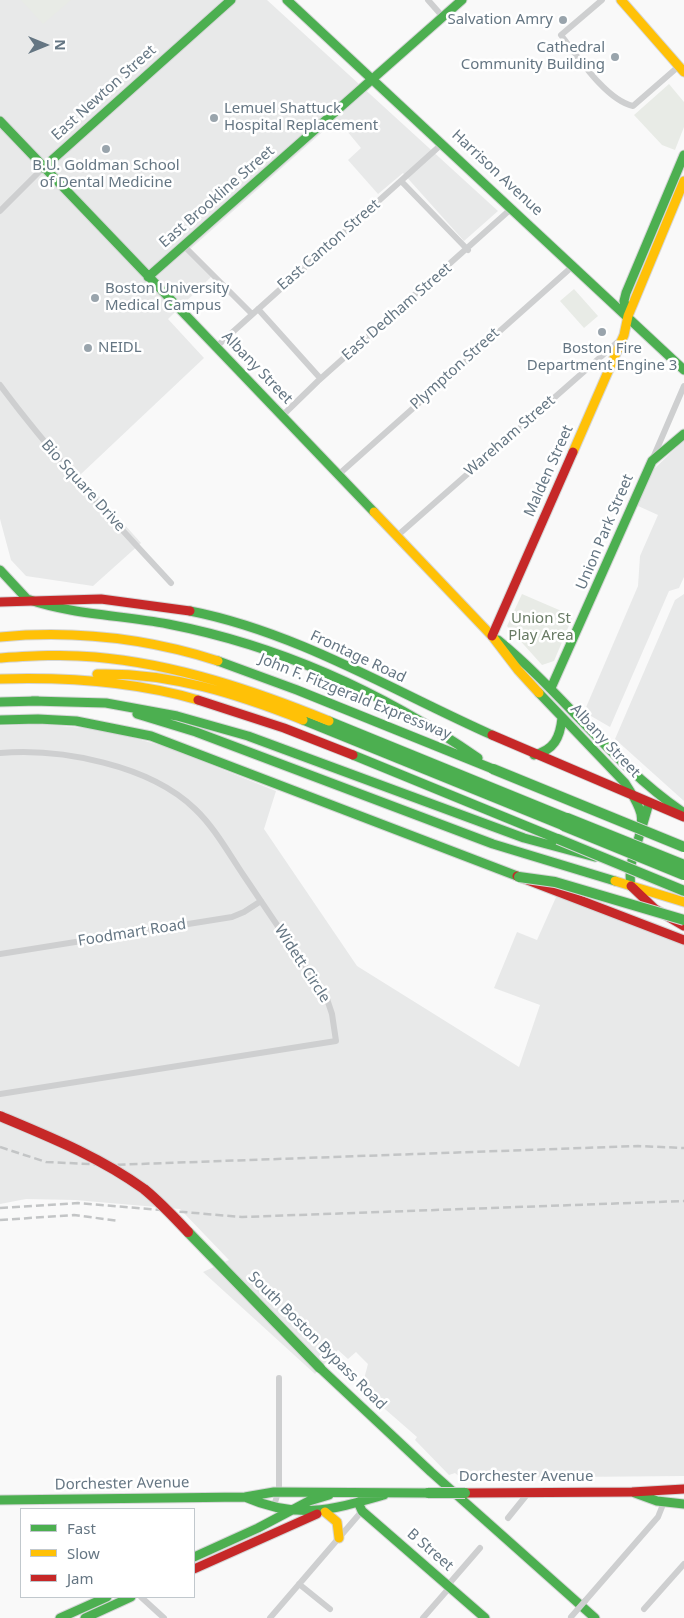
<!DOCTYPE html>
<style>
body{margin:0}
#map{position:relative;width:684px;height:1618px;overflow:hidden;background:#f9f9f9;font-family:"Noto Sans",sans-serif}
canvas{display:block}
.legend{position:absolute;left:20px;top:1508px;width:175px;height:90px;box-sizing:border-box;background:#fff;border:1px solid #c1c8cd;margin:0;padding:6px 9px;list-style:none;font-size:15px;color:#657683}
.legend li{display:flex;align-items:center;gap:10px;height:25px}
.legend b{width:25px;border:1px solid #c1c8cd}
.north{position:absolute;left:20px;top:20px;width:50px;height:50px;-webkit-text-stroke:4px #fff;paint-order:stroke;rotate:90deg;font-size:14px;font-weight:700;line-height:20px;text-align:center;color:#657683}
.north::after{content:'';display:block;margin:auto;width:18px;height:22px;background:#657683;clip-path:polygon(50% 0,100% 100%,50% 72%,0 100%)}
</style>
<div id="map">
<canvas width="684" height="1618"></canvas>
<ul class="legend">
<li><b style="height:6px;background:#4caf50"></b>Fast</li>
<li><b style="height:6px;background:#ffc107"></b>Slow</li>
<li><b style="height:6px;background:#c62828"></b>Jam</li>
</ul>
<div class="north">N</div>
</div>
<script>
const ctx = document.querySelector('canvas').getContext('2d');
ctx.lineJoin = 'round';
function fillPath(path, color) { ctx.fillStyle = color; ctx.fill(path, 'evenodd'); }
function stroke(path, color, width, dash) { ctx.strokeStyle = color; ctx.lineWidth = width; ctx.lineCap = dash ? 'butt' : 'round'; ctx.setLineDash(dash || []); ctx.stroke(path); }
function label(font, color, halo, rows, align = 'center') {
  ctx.font = font + ' "Noto Sans",sans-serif'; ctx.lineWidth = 5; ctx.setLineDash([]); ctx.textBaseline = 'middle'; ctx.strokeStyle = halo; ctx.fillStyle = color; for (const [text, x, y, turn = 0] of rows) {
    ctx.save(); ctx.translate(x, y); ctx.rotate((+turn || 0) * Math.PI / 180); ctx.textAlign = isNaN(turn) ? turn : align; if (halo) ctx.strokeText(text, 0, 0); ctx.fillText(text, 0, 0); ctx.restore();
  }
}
fillPath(new Path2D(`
 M0,0H267L498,211L464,241L403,173L378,194L348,160L361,148L337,119L188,251L212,276L168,319L204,358L80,475L141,543L93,586L26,576L11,560L0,519Z
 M684,440V577L679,588L669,591L610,727L584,712L638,586L640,556L658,515L636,505L652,471Z
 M684,594V801L615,739L675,600Z
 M38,724L106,730L166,747L276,791L264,829L357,966L519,1067L540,1005L494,988L517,932L537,940L557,895L684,944V1476L461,1478L455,1473L449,1475L415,1440L417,1437L370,1396L364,1379L368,1364L356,1352L348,1359L338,1350L315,1374L203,1272L229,1260L180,1209L75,1200L26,1199L0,1204V726Z`), '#e8e9e9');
fillPath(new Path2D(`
 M21,0H71L43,24Z
 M669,84L684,102V127L675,150L662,145L634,115Z
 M574,289L598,316L584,328L560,301Z
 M522,594L573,616L554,661L542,665L507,626Z`), '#e8ebe6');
const fast = new Path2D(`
 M287,0L684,370
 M0,121L374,512
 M43,168L231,0
 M148,277L462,0
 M628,316L624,301L626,293L684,155
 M0,570L27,599
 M27,599C73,615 121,615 168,624C281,646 384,693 478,758
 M190,611C297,632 393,691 492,735
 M498,640C564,694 613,765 684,813
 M218,661L297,690L493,769
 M551,688L652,461L684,434
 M539,693L625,783C631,793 638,802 641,814C645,838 626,856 631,886
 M32,701L106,703L177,716L248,736L524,838L595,857
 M0,702L38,701
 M137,714L196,732L493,844L615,881
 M0,720L38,719L76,721L151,736L517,876
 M303,720L564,826
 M329,721L567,818
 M353,755L558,839
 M534,755C554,750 560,738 562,718
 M642,827L649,803
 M320,1368L431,1472L595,1618
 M635,1493L657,1501L684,1504
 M245,1497C298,1520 331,1510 384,1495
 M0,1500L245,1497L274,1492L428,1493
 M358,1502L362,1511L485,1618
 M194,1557L258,1528L309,1501L329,1495
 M60,1618L107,1597
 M85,1618L131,1597`);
const slow = new Path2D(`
 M621,0L684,72
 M573,452L624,335L628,316L684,181
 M374,512L492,636L518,670L539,693
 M0,637C75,630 146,638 218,661
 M0,658C32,656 63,654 95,657C176,664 255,691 329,721
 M97,674C169,672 237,694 303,720
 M0,679C67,677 133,681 198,700
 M615,881L684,902
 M325,1512L337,1522L339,1538`);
const jam = new Path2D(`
 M0,602L101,599L190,611
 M492,636L573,452
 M198,700L284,728L353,755
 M492,735L684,817
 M517,876L684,940
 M631,886L655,909L684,926
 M465,1493L632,1492L684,1489
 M194,1569L317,1514`);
stroke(fast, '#d5d6d7', 11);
stroke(slow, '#d5d6d7', 11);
stroke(jam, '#d5d6d7', 11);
stroke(new Path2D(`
 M428,0L443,17
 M602,0L561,35C578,57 606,100 633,106L679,66
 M402,182L468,250
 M0,211L43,168
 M184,246L252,314
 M258,309L320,378
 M216,347L443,143
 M0,385C52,455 112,519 171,583
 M282,416L318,381L512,208
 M653,458L684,386
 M338,475L574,265
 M397,536L621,339
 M0,753C61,748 150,765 195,809C215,828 229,854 244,876C272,917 299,958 327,999L332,1014L336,1041L0,1094
 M0,954L232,917L244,912L261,901
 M274,1506L279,1489V1378
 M508,1518L529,1492
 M299,1584L330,1609
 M448,1585L480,1548
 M141,1597L164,1618
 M585,1601L658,1517L664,1502
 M644,1609L684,1564
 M270,1618L362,1511
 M423,1618L450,1587`), '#cecfd0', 6);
stroke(fast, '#4caf50', 9);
stroke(slow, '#ffc107', 9);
stroke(jam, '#c62828', 9);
stroke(new Path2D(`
 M0,1147L46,1162L111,1165L638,1146L684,1148
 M0,1208L78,1203L242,1217L684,1201
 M0,1220L74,1215L119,1221`), '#c3c5c6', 2.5, [8, 4]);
const fastBridge = new Path2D(`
 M493,769L684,847
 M567,818L684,865
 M564,826L684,875
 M558,839L684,891
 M519,877L555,882L684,920
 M188,1232L320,1368
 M428,1493H465`);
const jamBridge = new Path2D(`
 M0,1116C50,1137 100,1157 144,1189C160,1202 174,1217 188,1232`);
stroke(fastBridge, '#d5d6d7', 12, []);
stroke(jamBridge, '#d5d6d7', 12, []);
stroke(new Path2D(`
 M571,1617L585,1601`), '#cecfd0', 6);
stroke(fastBridge, '#4caf50', 10);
stroke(jamBridge, '#c62828', 10);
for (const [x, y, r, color] of [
 [563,20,5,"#99a4ac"],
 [615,57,5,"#99a4ac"],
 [214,118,5,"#99a4ac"],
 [106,149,5,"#99a4ac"],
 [95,298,5,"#99a4ac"],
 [602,332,5,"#99a4ac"],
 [88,348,5,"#99a4ac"]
]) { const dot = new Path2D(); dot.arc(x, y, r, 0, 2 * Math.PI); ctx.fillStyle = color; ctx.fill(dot); stroke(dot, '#fff', 2); }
label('15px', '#657683', '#fff', [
 ["Salvation Amry",553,20,"right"],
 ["Cathedral",605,48,"right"],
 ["Community Building",605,65,"right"],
 ["Lemuel Shattuck",224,109],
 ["Hospital Replacement",224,126],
 ["B.U. Goldman School",106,166,"center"],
 ["of Dental Medicine",106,183,"center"],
 ["Boston University",105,289],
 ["Medical Campus",105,306],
 ["NEIDL",98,348],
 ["Boston Fire",602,349,"center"],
 ["Department Engine 3",602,366,"center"]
], 'left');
label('15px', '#657683', '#fff', [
 ["East Newton Street",104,93,-42],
 ["Harrison Avenue",497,173,43],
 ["East Brookline Street",217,197,-41],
 ["East Canton Street",329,245,-41],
 ["East Dedham Street",397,312,-41],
 ["Albany Street",257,368,46],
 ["Plympton Street",455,369,-42],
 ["Wareham Street",510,436,-41],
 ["Malden Street",549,471,-66],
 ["Bio Square Drive",83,486,48],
 ["Union Park Street",605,532,-67],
 ["Frontage Road",358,657,25],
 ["John F. Fitzgerald Expressway",355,697,22],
 ["Albany Street",605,741,47],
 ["Foodmart Road",132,933,-9],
 ["Widett Circle",302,964,57],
 ["South Boston Bypass Road",317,1341,45],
 ["Dorchester Avenue",526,1477],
 ["Dorchester Avenue",122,1484,-1],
 ["B Street",430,1550,41]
]);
label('15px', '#687a64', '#fff', [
 ["Union St",541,619],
 ["Play Area",541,636]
]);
</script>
